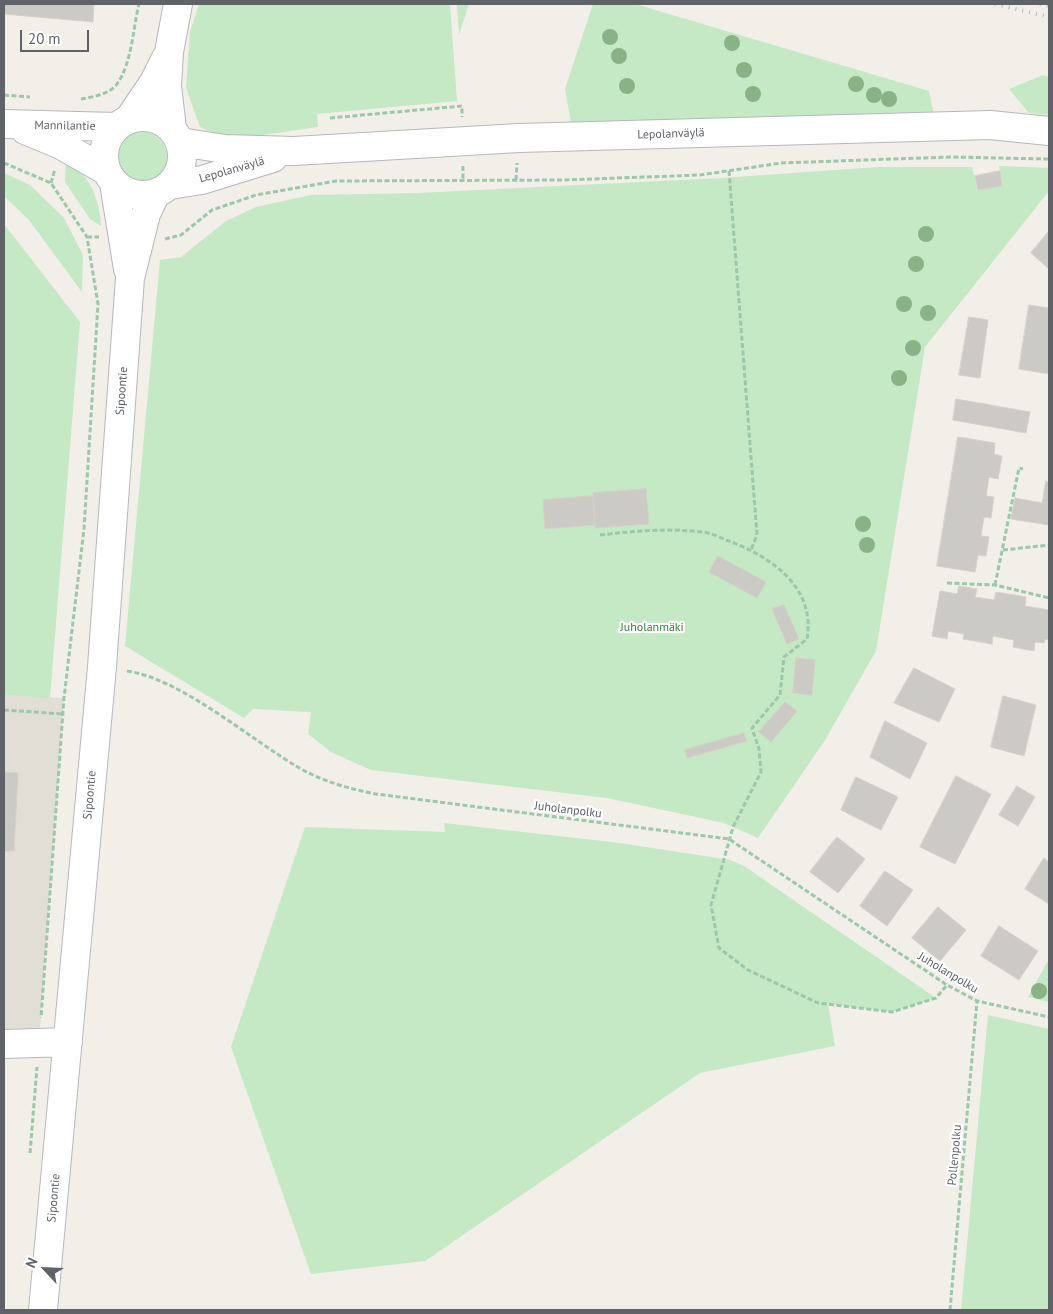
<!DOCTYPE html>
<meta charset="utf-8">
<style>
body{margin:0}
#map{position:relative;width:1053px;height:1314px;overflow:hidden;background:#f1efe8;font-family:"PT Sans",sans-serif}
canvas{display:block}
.frame{position:absolute;inset:0;border:5px solid #5f6368;pointer-events:none}
.north{position:absolute;left:20px;top:1244px;width:50px;height:50px;-webkit-text-stroke:4px #fff;paint-order:stroke;rotate:295deg;font-size:14px;font-weight:700;line-height:20px;text-align:center;color:#5f6368}
.north::after{content:'';display:block;margin:auto;width:18px;height:22px;background:#5f6368;clip-path:polygon(50% 0,100% 100%,50% 72%,0 100%)}
.scale{position:absolute;left:20px;top:30px;width:69px;height:22px;box-sizing:border-box;border:2px solid #5f6368;border-top:0;padding-left:6px;font-size:15px;line-height:18px;white-space:nowrap;color:#5f6368;-webkit-text-stroke:4px #fff;paint-order:stroke}
</style>
<div id="map">
<canvas width="1053" height="1314"></canvas>
<div class="frame"></div>
<div class="north">N</div>
<div class="scale">20 m</div>
</div>
<script>
const ctx = document.querySelector('canvas').getContext('2d');
ctx.lineJoin = 'round';
function fillPath(path, color) { ctx.fillStyle = color; ctx.fill(path, 'evenodd'); }
function stroke(path, color, width, dash) { ctx.strokeStyle = color; ctx.lineWidth = width; ctx.lineCap = dash ? 'butt' : 'round'; ctx.setLineDash(dash || []); ctx.stroke(path); }
function label(font, color, halo, rows, align = 'center') {
  ctx.font = font + ' "PT Sans",sans-serif'; ctx.lineWidth = 4.5; ctx.setLineDash([]); ctx.textBaseline = 'middle'; ctx.strokeStyle = halo; ctx.fillStyle = color; for (const [text, x, y, turn = 0] of rows) {
    ctx.save(); ctx.translate(x, y); ctx.rotate((+turn || 0) * Math.PI / 180); ctx.textAlign = isNaN(turn) ? turn : align; if (halo) ctx.strokeText(text, 0, 0); ctx.fillText(text, 0, 0); ctx.restore();
  }
}
fillPath(new Path2D(`
 M4,695L64,698L40,1028L4,1030Z`), '#e1ded6');
fillPath(new Path2D(`
 M199,4H450L457,101L317,114L318,127L228,140L200,127L186,88L190,32Z
 M457,4H469L459,35Z
 M593,4H635L929,91L934,115L572,128L565,89Z
 M1043,75L1049,77V115L1029,113L1009,89Z
 M117 157a25 25 0 1 1 50 0a25 25 0 1 1-50 0Z
 M66,161C89,172 100,201 101,226L90,219L65,182Z
 M999,166L1049,168V191L925,347L876,651L825,740L758,838L724,823L607,798L371,770L331,752L308,734L311,712L253,709L244,718L125,646L160,260L181,257L226,221L256,207L311,195L418,193L721,178L878,167H972L978,190L1002,186Z
 M4,173L30,185L64,218L83,255L82,292L29,220L4,196Z
 M4,224L80,322L50,698L4,695Z
 M444,823L620,843L730,860L744,866L936,998L892,1012L828,1004L835,1046L700,1073L425,1261L311,1274L231,1047L305,827L445,832Z
 M1049,959V1002L1028,997Z
 M988,1015L1049,1029V1308L1046,1310H961Z`), '#c5e8c5');
const building = new Path2D(`
 M4,4H94L93,22L4,14Z
 M1000,171L1002,186L978,190L975,176Z
 M1049,231V269L1031,253Z
 M1029,305L1049,308V374L1019,369Z
 M969,317L988,320L980,378L959,375Z
 M956,399L1030,412L1026,433L953,420Z
 M958,437L995,443L994,454L1002,456L998,479L989,477L986,496L994,497L991,518L984,517L981,536L989,537L986,556L978,555L975,572L937,566Z
 M1046,481L1049,482V525L1011,519L1015,498L1042,503Z
 M646,489L649,524L595,528L593,493Z
 M593,496L595,525L545,529L543,500Z
 M718,556L766,582L757,598L709,572Z
 M959,586L977,589L975,597L994,600L996,592L1026,597L1025,606L1049,610V640L1045,639L1044,643L1035,642L1034,651L1013,647L1014,640L993,636L992,644L963,639L964,634L948,631L947,639L932,636L940,591L957,594Z
 M784,605L799,639L787,644L772,609Z
 M796,658L815,660L812,695L793,693Z
 M914,668L955,689L939,722L894,703Z
 M1003,696L1036,705L1024,756L991,747Z
 M785,702L797,711L771,742L759,732Z
 M885,721L927,743L910,779L870,757Z
 M744,733L747,741L687,758L685,750Z
 M4,772L18,773L14,851H4Z
 M956,776L991,794L955,864L920,847Z
 M856,777L898,797L881,830L841,810Z
 M1017,786L1035,797L1018,826L999,815Z
 M837,837L865,859L838,893L810,872Z
 M1044,858L1049,862V904L1025,889Z
 M885,871L913,890L887,926L860,906Z
 M938,907L966,930L940,961L912,938Z
 M999,926L1038,951L1019,980L981,956Z`);
fillPath(building, '#cccac5');
stroke(building, '#d6d1c6', 1);
const minor = new Path2D(`
 M104 156a39 39 0 1 1 78 0a39 39 0 1 1-78 0Z
 M129,119L154,82L166,58
 M4,124L116,127
 M172,129L167,86L169,52L178,4
 M25,130L61,145L105,170
 M180,142L225,149L294,151L519,138L990,125L1049,131
 M114,183L128,269
 M170,185L202,180L273,158
 M4,1044L68,1042
 M43,1310L102,667L130,278L146,214L155,195`);
stroke(minor, '#b5b8bc', 30);
stroke(new Path2D(`
 M4,95L30,97
 M81,99C93,97 110,94 117,84C132,63 133,28 139,4
 M330,118L462,106V117
 M4,163L51,183L87,237L98,304L84,529L64,698L41,1018
 M463,166V180
 M729,171L757,535L751,550
 M516,180L517,163
 M51,183L55,169
 M87,237H99
 M165,239L181,235L212,210L256,195L336,181L564,180L700,175L781,163L950,157L1049,159
 M600,535C635,531 668,528 703,532C712,533 721,538 729,541C771,557 816,587 807,639L784,657L780,695L752,728L759,749L761,772L733,827L711,905L719,948L748,970L818,1003L892,1012L936,998L947,985
 M1003,550L1049,545
 M947,583L995,585L1049,598
 M995,585L1019,468L1023,469
 M127,671C182,679 251,740 301,769C325,782 350,789 376,794L729,839L947,985L977,1001L1049,1017
 M4,710L63,714
 M30,1153L37,1067
 M950,1310L977,1001`), '#9cc7a9', 3, [5, 2.5]);
stroke(minor, '#fff', 28);
stroke(new Path2D(`
 M995,4L1049,17
 M1040,4L1049,6`), '#b6b7b8', 4, [1, 6]);
ctx.fillStyle = '#89b387';
for (const [x, y] of [
 [610,37],
 [732,43],
 [619,56],
 [744,70],
 [856,84],
 [627,86],
 [753,94],
 [874,95],
 [889,99],
 [926,234],
 [916,264],
 [904,304],
 [928,313],
 [913,348],
 [899,378],
 [863,524],
 [867,545],
 [1039,991]
]) { ctx.beginPath(); ctx.arc(x, y, 8, 0, 2 * Math.PI); ctx.fill(); }
label('12px', '#5f6368', '#fff', [
 ["Mannilantie",65,126,1],
 ["Lepolanväylä",671,134,-2],
 ["Lepolanväylä",232,170,-16],
 ["Sipoontie",122,391,-86],
 ["Sipoontie",90,795,-85],
 ["Juholanpolku",568,810,7],
 ["Juholanpolku",948,973,31],
 ["Pollenpolku",955,1155,-85],
 ["Sipoontie",54,1198,-85]
]);
label('12px', '#348238', '#fff', [
 ["Juholanmäki",652,628]
]);
</script>
